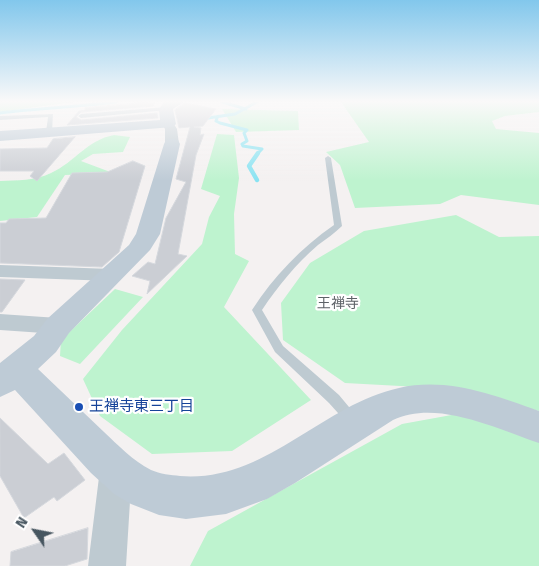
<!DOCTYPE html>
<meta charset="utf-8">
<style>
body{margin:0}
#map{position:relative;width:539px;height:566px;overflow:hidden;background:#f4f1f1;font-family:"Fira Sans",sans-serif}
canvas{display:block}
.north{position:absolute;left:10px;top:506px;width:50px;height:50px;-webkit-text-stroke:4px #fff;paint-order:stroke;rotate:303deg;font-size:14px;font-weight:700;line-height:20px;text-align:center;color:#475660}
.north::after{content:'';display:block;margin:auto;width:18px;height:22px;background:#475660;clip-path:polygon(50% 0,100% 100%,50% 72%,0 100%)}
</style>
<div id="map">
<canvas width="539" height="566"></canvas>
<div class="north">N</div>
</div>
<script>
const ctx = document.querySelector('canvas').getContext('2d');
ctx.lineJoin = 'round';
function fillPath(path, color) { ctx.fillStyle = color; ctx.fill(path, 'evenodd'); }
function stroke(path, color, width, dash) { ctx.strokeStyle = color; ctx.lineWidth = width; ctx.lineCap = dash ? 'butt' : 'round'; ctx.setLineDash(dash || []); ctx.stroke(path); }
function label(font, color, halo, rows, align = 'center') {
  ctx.font = font + ' "Fira Sans","Noto Sans JP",sans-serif'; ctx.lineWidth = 4.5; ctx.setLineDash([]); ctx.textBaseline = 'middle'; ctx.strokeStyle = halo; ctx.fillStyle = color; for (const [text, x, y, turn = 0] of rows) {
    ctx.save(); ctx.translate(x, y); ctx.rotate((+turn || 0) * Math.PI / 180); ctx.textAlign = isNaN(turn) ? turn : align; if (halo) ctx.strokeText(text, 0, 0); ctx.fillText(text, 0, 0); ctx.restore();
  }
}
fillPath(new Path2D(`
 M0,102H73L0,112Z
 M341,102H539V112L505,116L492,121L496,129L539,133V205L461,195L440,204L355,208L340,165L326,152L369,142Z
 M222,109L298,111L299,130L236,132Z
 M217,134L234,135L239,178L234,214L235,254L249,261L224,307L311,400L232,451L152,454L100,416L83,379L122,330L202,244L209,217L220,196L201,189Z
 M114,135L130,137L123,152L93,154L81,161L113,173L65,175L37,217L0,221V181C16,180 36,181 51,173C75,162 87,140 114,135Z
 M456,215L499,237L539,236V411L456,389L345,383L283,340L281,303L310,263L364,231Z
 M115,289L143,297L80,364L60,356L61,340Z
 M457,414L539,440V566H190L208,531L402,424Z`), '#bef3cf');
stroke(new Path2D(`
 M222,102L246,109
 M0,113C39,108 77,107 116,102
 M217,118L216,121L220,123L247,130L244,133L247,141L242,144L243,146L262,149L257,154
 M201,119L235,114L257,102`), '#89e3f2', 3);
stroke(new Path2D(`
 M257,180L249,166L258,153`), '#89e3f2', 4.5);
const building = new Path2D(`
 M155,102L153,106L81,112L76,117L81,120L157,113L158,118L67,125L79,111L85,110V108Z
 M185,103L216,109L203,126L194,127L201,128L200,135L204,134L196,155L178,254L187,256L147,294L150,281L132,276L148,262L155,264L166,218L186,182L176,179L190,127L179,128L175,110Z
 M75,137L37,181L30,176L34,171H0V149L47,148L53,139Z
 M133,161L145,166L119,252L102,267L0,263V223H6L9,219L46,218L72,173L107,172Z
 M0,279L25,280L2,312H0Z
 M0,418L48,464L64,453L85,480L57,501L54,497L24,518L0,476Z
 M88,528L87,559L65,566H10L11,552Z`);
fillPath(building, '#cbced4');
stroke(building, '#d5d8dd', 1);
fillPath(new Path2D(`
 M166,107L168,110L81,118L78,116L81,114Z
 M53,114L52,132L49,134L46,132L48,117L0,120V116Z
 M328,156L331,158L342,226C335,233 326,239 318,245C296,264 278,286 262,310L283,346L339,395L359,419L357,423L352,425L347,423L329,403L275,352L252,310C274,276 301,248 334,225L325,158Z`), '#becad1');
fillPath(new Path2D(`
 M168,120L172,121L177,129L179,144L172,148L165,144V129L162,124Z
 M0,265L112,269L119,271L122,275L119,279L112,281L0,277Z
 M0,314L58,318L66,320L70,326L66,332L58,334L0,330Z
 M116,454L127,459L132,469L126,566H88L100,469L105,459Z`), '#becad1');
fillPath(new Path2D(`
 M164,102H184L173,109L176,124L173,127L0,141V131L160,120L159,109Z
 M172,139L178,140L180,144L160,234L150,250L69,333L56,352L38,369C60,390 82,411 104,432C118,445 133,461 151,470C160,474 171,475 180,476C265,483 321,405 399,388C447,377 494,395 539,411V443C497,429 437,399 393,420L295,483L267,499L226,514L186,519L159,515L131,504L114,494L91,473L15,390L0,397V363L34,336L47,319L129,245L136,234L164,144L166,140Z`), '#becbd6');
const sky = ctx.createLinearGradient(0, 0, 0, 181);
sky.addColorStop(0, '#82c7ec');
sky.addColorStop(0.56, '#faf9f9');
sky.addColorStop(1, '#faf9f900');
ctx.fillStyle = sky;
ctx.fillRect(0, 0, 539, 181);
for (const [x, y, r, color] of [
 [79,407,5,"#1a4fb4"]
]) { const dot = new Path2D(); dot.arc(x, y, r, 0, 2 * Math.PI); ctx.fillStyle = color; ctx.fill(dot); stroke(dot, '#fff', 2); }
label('14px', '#5d6267', '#fff', [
 ["王禅寺",338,304]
]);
label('15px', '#164399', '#fff', [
 ["王禅寺東三丁目",89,407]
], 'left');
</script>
